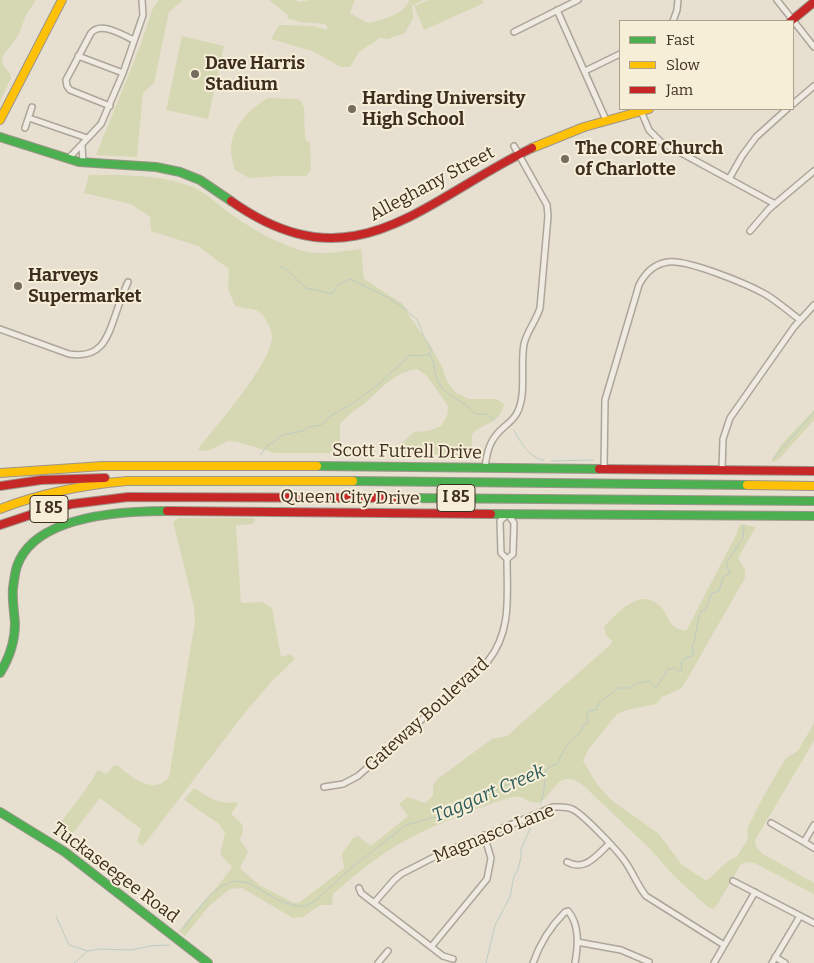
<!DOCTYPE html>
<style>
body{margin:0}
#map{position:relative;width:814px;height:963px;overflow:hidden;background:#e7e0d1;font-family:Bitter,serif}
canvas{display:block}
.legend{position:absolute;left:619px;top:20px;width:175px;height:90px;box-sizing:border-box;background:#f7eed8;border:1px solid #ada18e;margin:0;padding:6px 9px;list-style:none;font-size:15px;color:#3d2e20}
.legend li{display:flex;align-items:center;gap:10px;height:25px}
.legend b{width:25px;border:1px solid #ada18e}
</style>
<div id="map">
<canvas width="814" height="963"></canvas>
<ul class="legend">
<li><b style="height:6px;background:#4caf50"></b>Fast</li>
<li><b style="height:6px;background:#ffc107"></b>Slow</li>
<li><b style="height:6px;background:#c62828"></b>Jam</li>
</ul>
</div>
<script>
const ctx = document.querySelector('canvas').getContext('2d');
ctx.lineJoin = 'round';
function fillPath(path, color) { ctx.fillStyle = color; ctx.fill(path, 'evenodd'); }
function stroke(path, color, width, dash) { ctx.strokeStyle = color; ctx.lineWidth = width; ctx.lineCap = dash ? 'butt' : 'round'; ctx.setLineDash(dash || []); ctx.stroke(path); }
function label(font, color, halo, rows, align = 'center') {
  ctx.font = font + ' Bitter,serif'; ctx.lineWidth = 4; ctx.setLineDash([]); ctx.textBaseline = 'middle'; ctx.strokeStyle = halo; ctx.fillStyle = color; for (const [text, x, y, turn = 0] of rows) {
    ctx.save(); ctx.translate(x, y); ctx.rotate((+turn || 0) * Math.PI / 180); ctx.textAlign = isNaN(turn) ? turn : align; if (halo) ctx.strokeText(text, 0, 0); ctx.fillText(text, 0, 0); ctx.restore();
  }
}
fillPath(new Path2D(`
 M0,0H36L26,15L19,34L3,56L2,63L10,74L11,78L0,102Z
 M159,0H183L169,12L154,83L143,93L137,157L96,155L139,49L153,8Z
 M269,0H295L300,2L309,0H355L350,13L368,23C382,20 404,15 409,0H423L412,6L413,18L405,33L388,39L380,38L359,52L350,67H341L312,51L271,39L279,25L313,26L326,30L328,27L325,24L300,22L287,18L288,15Z
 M429,0H482L484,3L424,30L414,6Z
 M182,36L224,46L208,119L166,110Z
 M268,98L299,99L304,107L305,139L310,143L311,170L306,176H280L249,178L235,170C233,163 231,157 231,150C230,129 250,108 268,98Z
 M89,175C125,175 162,174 195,188C208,194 220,207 232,215C254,230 281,246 307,252C325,255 344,251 361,249L364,279L403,304L410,317L432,348L442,367L447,382L456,393L469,399H496L504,404C499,428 476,423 472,436C471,442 473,450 473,456L391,453L414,432L428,431L441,426L447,416L448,406L427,376L417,369C394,372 381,389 365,403C356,410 348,415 340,424V447L329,453H275L238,442L228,441L210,450L202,451L198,449C216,426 271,364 272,337C272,329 265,315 258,311C252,308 242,308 235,306L228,289L229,269L198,246L151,231L150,217L131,204L84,193Z
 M814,410V420L779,459L774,462L771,461L780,446Z
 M179,518H253L255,520L253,524L236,525L241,603L262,602L272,608L281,657L290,654L295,659L272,681L243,715L143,846L137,842L141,829L100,798L67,841L54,831L84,792L98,770L107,774L112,767L117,765C131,777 154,796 169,777L195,622L194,607L173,522Z
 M740,524L756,527L738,558L745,570V578L682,688L662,697L656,704L627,710L617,714L588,750L583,761L597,784L610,799L659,834L681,864L705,880L709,879L727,862L737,856L748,839L747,829L764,795L786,758L798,751L814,723V741L755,840L756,847L763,854L814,883V894L754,863L746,862L741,864L717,905L713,909L708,907L674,876L649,848L584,786C557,765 556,795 539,802C531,805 527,798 521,797C516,796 507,798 502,800C466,812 429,827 397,845C374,859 352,877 333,894L332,905H321L303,917L293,918L242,888L230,889L209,906L185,936L179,931C195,909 217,890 232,867L220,854L225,833L219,824L184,800L194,788C208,797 219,805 237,802L238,804L231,814C242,824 247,825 240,840L248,851L240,868L259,885L294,903H299L344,868L342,854L353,838L358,836L371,846L408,816L399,804L408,797L425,803L433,796V786L436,780L492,739L507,736L611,644L612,641L606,635L604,627C617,614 638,587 659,605C665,610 668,622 675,627C677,629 683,630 686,631L736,535Z`), '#d6d7b3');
stroke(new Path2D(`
 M279,267L285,268L306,288L332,294L337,285L350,279L387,297L407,310L411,315L417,319L424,337L432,351L429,354C436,364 433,366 436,376C441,393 453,396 466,405C476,413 471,415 486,414L495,420
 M514,430C520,442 530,459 544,460
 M260,455L268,445L277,440L282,435L303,431L308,427L321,425L329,417L355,402L381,382L410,355L421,356L428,354
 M774,458L814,412
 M551,461L593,460
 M540,804L543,797L546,771
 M56,916L69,945L88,951
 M183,929L189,920L211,894L222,886L234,881L249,883L278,900L296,906H305L315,901L351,868L406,825L458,811L506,785L543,773L551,766L557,764L565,748L582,730L583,725L588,723L587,715L588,711L596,710L599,703L618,688H629L638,683L650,681L655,687L657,686L668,669L675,668L680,672L682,670L681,663L683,659L694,655L692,648C697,636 696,623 701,611L705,610L712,593L719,591L723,577L730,573L726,565L727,562L743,538L744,525
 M74,963L88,951L98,949L131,950L151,946L169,945
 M486,963L495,925L510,897L514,876L518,870L521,857V849L533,822`), '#bcccc2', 1);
const street = new Path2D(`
 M777,0L814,47
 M557,10L606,120
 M673,21L677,10L678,0
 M514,32L578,0
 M78,56L123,73
 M585,71L620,54
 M793,104L814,86
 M110,106L70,90L67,86L66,80L91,33C101,21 122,35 134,40
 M641,111L649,130L661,142L775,204
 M29,118L87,138
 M25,128L32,107
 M82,146L83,162
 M68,159L101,124L123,73L141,21L143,15L142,0
 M729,179L742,156L756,137L787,109
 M750,231L769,209L814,171
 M0,329L69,354C100,359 107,340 115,316C119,304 123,293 128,282
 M485,468C487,450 490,439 504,427C509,423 514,419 517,413C527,394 520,365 524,344C527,331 536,321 540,308L548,216L547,205L514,146
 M604,469L605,400L639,285C645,273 654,264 668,262C687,259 747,284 765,294C777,301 788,311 799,319
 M722,470L723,439L730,418L794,327L814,305
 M324,787L343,784L358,776L488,661C512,631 507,596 507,559L501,553L500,521L508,514L514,523L513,554L507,559
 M771,823L804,842
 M814,825L804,842L814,848
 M567,862C585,872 597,855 609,844
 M733,881L814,923
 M359,888L361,893L443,956L453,959
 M374,903L394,880L401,874L436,856L553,807C560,807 566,806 572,809C582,813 617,850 624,860C633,872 637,885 646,896L724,945
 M577,942L621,950L649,962
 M431,947L487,879L491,858L484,835
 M775,957L785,963
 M378,963L388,951
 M533,963C540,943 550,927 565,912L568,911C580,925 578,946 575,963
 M714,963L755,892
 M772,963L800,916`);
const fast = new Path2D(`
 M0,137L79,162L156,167L180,172L200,180L231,201
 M317,466L599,469
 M353,481L747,485
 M400,498L814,501
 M491,514L814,516
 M0,673C10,657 15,642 15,623C14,611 12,599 13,588C14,581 15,572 17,566C35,515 122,511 167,511
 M0,812L65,852L208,963`);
const slow = new Path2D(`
 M0,120L62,0
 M532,148L584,127L649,109
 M0,473L103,466H317
 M747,485L814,486
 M0,509C41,493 83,485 127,481H353`);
const jam = new Path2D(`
 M791,21L814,2
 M231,201C354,288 422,201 532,148
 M599,469L814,471
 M0,486L41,480L105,478
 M167,511L491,514
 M0,525L36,513L72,504L128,497L400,498`);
stroke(street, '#ada599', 8);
stroke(fast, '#9c958a', 10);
stroke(slow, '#9c958a', 10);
stroke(jam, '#9c958a', 10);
stroke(street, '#efebe3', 5);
stroke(fast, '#4caf50', 8);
stroke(slow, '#ffc107', 8);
stroke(jam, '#c62828', 8);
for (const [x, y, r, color] of [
 [195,74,5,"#786c5e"],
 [352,109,5,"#786c5e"],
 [565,159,5,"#786c5e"],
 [18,286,5,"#786c5e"]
]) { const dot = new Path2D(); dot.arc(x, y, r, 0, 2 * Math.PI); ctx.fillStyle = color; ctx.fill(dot); stroke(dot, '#f7eed8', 2); }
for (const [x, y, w] of [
 [456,498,38],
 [49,509,38]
]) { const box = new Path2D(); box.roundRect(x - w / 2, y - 13.5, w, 27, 4); ctx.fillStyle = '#f7eed8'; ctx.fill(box); stroke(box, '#3d2e20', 1); }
label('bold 16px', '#3d2e20', null, [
 ["I 85",456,498],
 ["I 85",49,509]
]);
label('bold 18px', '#3d2e20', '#f7eed8', [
 ["Dave Harris",205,64],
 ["Stadium",205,85],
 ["Harding University",362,99],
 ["High School",362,120],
 ["The CORE Church",575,149],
 ["of Charlotte",575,170],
 ["Harveys",28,276],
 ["Supermarket",28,297]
], 'left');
label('18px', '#3d2e20', '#f7eed8', [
 ["Alleghany Street",432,184,-28],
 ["Scott Futrell Drive",407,452,1],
 ["Queen City Drive",350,498,1],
 ["Gateway Boulevard",427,715,-42],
 ["Magnasco Lane",494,834,-22],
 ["Tuckaseegee Road",115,873,37]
]);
label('italic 19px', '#2f5d5a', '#f7eed8', [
 ["Taggart Creek",489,794,-23]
]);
</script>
